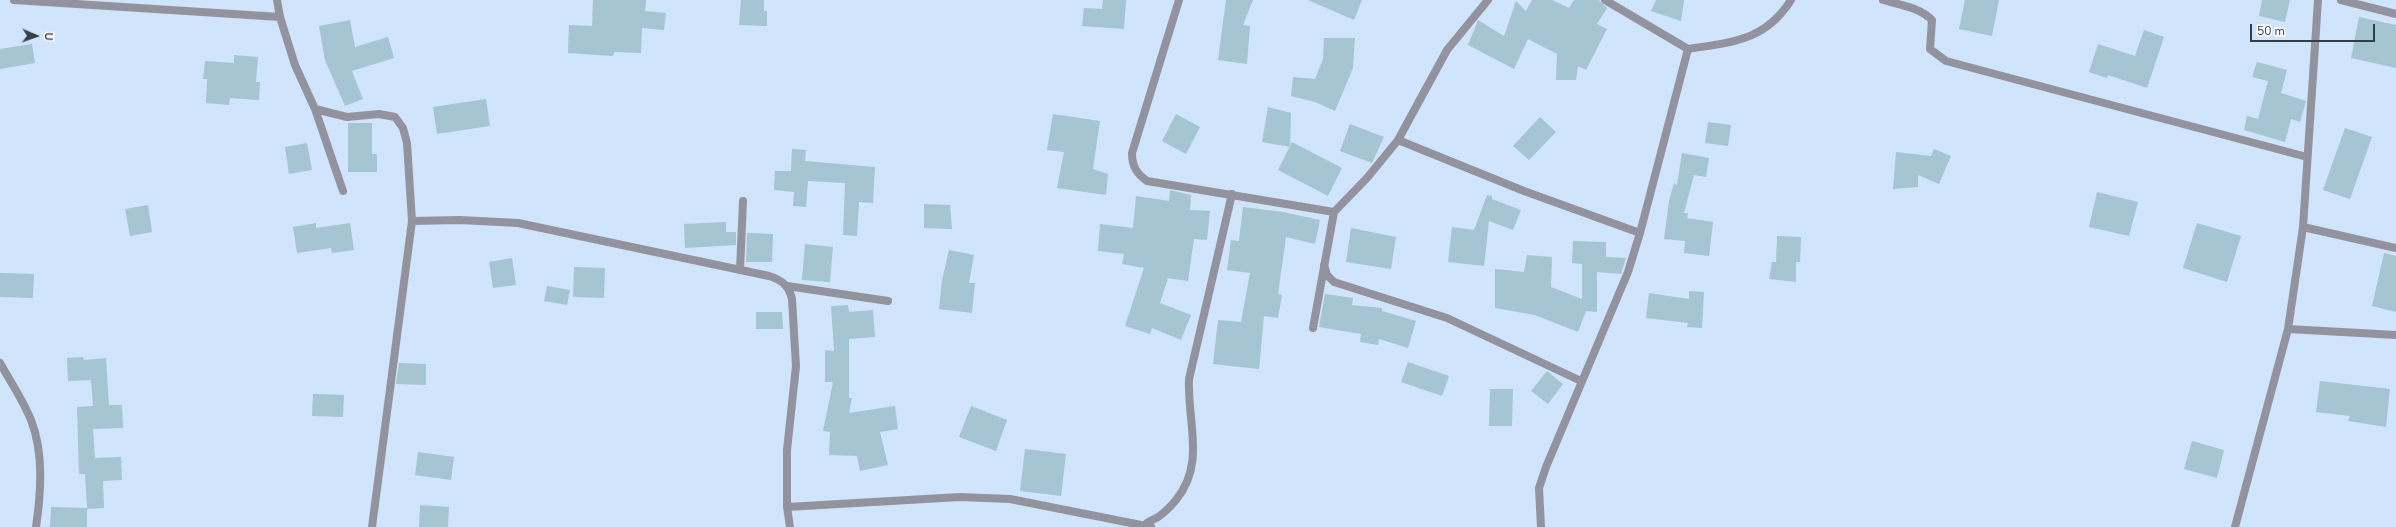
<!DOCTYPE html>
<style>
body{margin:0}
#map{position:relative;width:2396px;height:527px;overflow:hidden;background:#d0e4fb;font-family:"Nunito Sans",sans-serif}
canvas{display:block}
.north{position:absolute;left:16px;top:16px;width:40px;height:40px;-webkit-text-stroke:3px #fff;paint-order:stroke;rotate:92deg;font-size:11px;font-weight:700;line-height:16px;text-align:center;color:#353d46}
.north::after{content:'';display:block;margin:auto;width:14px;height:18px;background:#353d46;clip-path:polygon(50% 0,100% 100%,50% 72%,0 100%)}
.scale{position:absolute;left:2250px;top:24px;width:125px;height:18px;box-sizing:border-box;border:2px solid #353d46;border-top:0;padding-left:5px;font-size:12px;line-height:14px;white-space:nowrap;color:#353d46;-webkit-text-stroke:3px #fff;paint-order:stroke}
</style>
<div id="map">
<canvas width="2396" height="527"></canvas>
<div class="north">U</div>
<div class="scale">50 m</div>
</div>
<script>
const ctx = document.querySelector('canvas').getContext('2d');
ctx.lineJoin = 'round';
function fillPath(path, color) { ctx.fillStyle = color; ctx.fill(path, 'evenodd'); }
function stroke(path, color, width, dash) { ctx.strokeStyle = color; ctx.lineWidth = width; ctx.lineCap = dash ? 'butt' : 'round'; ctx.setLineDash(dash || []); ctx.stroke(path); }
fillPath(new Path2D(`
 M593,0H646L645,11L666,13L664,30L642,28L641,53L614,52L613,56L568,53L569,25L592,26Z
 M741,0H764V11H767V26L739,25Z
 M1103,0H1126L1124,29L1082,26L1084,8L1102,9Z
 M1226,0H1253L1243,25L1250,26L1247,64L1218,60Z
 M1308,0H1362L1354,20Z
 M1532,0H1552L1569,8L1574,0H1599L1607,8L1597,24L1607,29L1586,70L1578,66L1576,80H1556L1557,54L1528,39L1514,69L1468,45L1478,20L1504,36L1516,1L1526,11Z
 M1656,0H1684L1681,21L1651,11Z
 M1965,0H1999L1992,36L1959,29Z
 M2262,0H2290L2285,22L2259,16Z
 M2359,17L2396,25V68L2351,58Z
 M350,20L355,47L388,37L394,58L352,71L363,99L345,106L325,60L319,26Z
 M2144,30L2164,37L2147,88L2108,75L2107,78L2089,72L2098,44L2135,56Z
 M1324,38H1355L1353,68L1335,111L1315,102L1291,96L1293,77L1315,79L1323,59Z
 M32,44L35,63L0,69V49Z
 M234,55L258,57L256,82H260L259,100L230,98L229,105L206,103L207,79H203L205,61L234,63Z
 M2257,62L2287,70L2281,93L2306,101L2300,122L2291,119L2285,142L2244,130L2247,116L2258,119L2268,81L2252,77Z
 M486,99L490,126L437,134L433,107Z
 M1268,107L1291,113L1290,147L1262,142Z
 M1053,114L1100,121L1093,169L1108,174L1106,195L1057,188L1064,152L1047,150Z
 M1176,114L1200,127L1186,154L1162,141Z
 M1540,117L1556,132L1529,160L1513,146Z
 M1708,122L1731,125L1728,146L1705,143Z
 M348,123H372V154H377V172H348Z
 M1350,124L1384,137L1372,163L1340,151Z
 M2345,128L2372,137L2350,199L2323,190Z
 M1292,142L1342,168L1328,196L1278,170Z
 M307,143L312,170L289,174L285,147Z
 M792,149L806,150L805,161L875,167L873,203L859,202L857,236L843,235L845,183L808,181L806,207L793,206L794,192L774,190L775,171H791Z
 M1934,149L1951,156L1939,184L1918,175V187L1893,189L1896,152L1931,156Z
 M1682,153L1709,158L1706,177L1694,175L1684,213H1688L1687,218L1713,222L1709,256L1684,253L1685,241L1664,239L1669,201L1674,183L1677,185Z
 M1170,190L1191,195L1190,210L1210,211L1207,240L1194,239L1188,281L1168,278L1160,303L1191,315L1181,340L1152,328L1150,334L1125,326L1144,268L1122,264L1124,254L1098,251L1100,224L1133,228L1136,196L1169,201Z
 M2097,192L2138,202L2129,236L2089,227Z
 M1487,195L1492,196V199L1521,210L1513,230L1489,221L1484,266L1448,262L1452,227L1474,230Z
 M924,204L950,205L952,229L924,228Z
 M148,205L152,232L130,236L125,209Z
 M1243,207L1283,212L1320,220L1315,244L1286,237L1278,294L1282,295L1278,318L1264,316L1259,369L1213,364L1218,320L1241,322L1250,273L1227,270L1231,240L1239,241Z
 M726,222V232H736V245L685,248L684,224Z
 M316,223V228L350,223L354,250L332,253L331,248L297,253L293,227Z
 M2197,223L2241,236L2227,282L2183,268Z
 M1351,228L1396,237L1391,269L1346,262Z
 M747,233L773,234L772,262H746Z
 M1777,236L1801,237L1800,262H1796V282L1769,279L1772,262H1776Z
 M1573,241L1606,242V257L1626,258L1621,274L1597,272V312L1586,311L1578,332L1535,315L1495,308V269L1524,272L1527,255L1552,257L1551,287L1582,299V264L1572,263Z
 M805,244L833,247L830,282L802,280Z
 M949,250L974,255L969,283H975L972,313L939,309L942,280Z
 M2384,253L2396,256V312L2372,306Z
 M512,258L516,285L493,288L489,262Z
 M574,267L605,268L604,298L573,297Z
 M0,273L34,274L33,298L0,297Z
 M547,286L570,290L567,305L544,301Z
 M1689,291L1704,292L1702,328L1687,327L1688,323L1646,318L1649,293L1689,299Z
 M1325,294L1353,298L1352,305L1382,308V311L1416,321L1408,348L1379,339L1378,345L1360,342L1361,334L1319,327Z
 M848,305L849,312L873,310L875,337L849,339V398H852L849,413L895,406L898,429L880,432L888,465L860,471L857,456L829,455L830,432L823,431L833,382H825V350L834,351L831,306Z
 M756,312H782L783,329H756Z
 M83,357L84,360L106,358L109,405H122L123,428L93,429L95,458L121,457L122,480L103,481L104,508L87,509V527H50L51,507L87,508L85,474H79L77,407L93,406L91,380L68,381L67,358Z
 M1408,362L1449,376L1442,396L1401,382Z
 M399,363L426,364V385L396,384Z
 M1547,371L1563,384L1548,404L1531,391Z
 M2320,381L2390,389L2386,427L2348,421L2350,416L2316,412Z
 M1490,389H1513L1512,426H1489Z
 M313,394L344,395L343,417L312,416Z
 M971,406L1007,420L996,451L959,437Z
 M2192,441L2224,450L2217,478L2184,469Z
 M1025,449L1066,454L1061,496L1020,491Z
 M418,452L454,457L451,480L415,475Z
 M420,505L449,507L448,527H419Z`), '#a4c5d1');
stroke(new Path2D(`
 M787,286L888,301`), '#93939f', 8);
stroke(new Path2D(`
 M14,0L280,17L277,0
 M1179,0L1132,153C1132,166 1136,173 1147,181L1334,212L1367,178L1398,140L1524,191L1640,233L1688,49
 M1605,0L1688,49C1732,42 1765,41 1791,0
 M1883,0C1900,5 1919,7 1932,20L1930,49L1946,61L2307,157
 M2341,0L2396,14
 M280,17L295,65L315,109L347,117L379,114L395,117L403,128L407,143L412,221L372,527
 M315,109L343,191
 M1398,140L1447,50L1488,0
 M412,221L460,220L518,223L769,276C782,280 789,286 792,299L796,366L787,450V507L790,527
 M2303,227L2396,248
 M1324,265L1327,275L1334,282L1447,318L1581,381
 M740,270L743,201
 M1313,328L1334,212
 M2288,329L2396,335
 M0,363C10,381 23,400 31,420C44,453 41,493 36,527
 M787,507L960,497L1010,499L1151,527
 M1143,527C1146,522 1153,520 1158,517C1164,513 1171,506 1176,500C1206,463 1187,422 1189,379L1232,194
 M1541,527L1539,488L1546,467L1628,272L1640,233
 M2235,527L2288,329L2303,227L2318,0`), '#93939f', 8);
</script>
